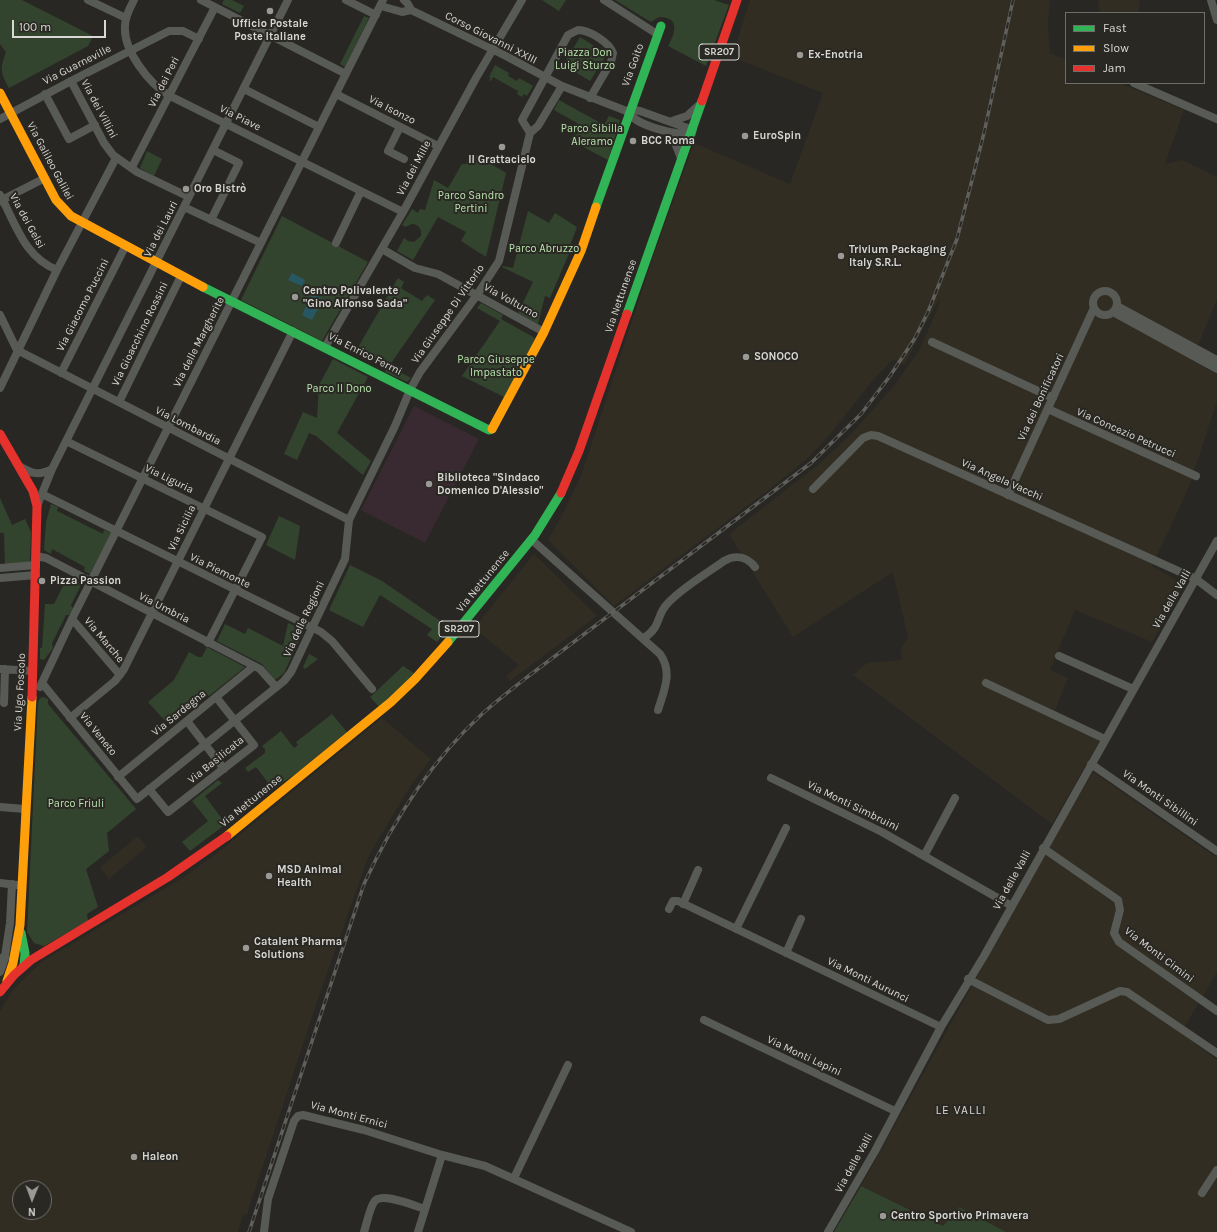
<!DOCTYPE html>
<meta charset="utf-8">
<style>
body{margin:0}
#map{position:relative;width:1217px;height:1232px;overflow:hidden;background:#292724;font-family:Karla,sans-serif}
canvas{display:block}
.legend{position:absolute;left:1065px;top:12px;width:140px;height:72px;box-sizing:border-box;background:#2a2823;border:1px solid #706e69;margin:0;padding:5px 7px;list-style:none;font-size:12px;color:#d8d7d3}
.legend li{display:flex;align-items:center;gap:8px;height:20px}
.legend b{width:20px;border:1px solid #706e69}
.north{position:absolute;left:12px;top:1180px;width:40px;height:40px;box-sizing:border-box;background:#2a2823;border:1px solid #706e69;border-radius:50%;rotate:181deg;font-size:11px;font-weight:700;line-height:16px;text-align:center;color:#d8d7d3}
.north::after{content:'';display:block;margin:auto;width:14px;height:18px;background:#9b9996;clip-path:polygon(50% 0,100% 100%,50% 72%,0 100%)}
.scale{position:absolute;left:12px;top:20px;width:94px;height:18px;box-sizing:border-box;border:2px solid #d8d7d3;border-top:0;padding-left:5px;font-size:12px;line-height:14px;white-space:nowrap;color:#d8d7d3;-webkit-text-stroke:3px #2a2823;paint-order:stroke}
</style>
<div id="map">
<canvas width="1217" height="1232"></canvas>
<ul class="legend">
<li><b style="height:5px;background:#30b455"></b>Fast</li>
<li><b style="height:5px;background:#ff9f0a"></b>Slow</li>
<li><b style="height:5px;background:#e5322d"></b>Jam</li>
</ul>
<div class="north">N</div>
<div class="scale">100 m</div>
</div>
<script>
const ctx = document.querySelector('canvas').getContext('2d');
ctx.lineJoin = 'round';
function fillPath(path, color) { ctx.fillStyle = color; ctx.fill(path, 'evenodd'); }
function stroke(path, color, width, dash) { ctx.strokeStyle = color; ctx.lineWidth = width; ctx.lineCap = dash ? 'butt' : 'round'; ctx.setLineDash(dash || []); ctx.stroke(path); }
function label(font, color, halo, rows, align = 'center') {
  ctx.font = font + ' Karla,sans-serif'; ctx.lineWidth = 4; ctx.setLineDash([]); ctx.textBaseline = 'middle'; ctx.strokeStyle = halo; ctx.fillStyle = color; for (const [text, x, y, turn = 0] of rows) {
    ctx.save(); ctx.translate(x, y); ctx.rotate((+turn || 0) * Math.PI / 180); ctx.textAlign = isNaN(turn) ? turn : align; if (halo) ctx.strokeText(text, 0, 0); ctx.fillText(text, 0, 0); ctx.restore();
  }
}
fillPath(new Path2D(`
 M750,0H1050L1048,23L1050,53L1022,41L1066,60V83H1120L1184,110L1165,164L1182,160L1217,177V299L1192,360L1217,374V401L1189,487L1152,566L1185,585L1152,642L1075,610L1050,670L1068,678L1055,710L1103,735L1052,824L853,675L867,663L902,660L901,648L908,638L893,572L793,637L729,534L818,465L851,434L894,386L920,349L941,300L937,303L904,365L893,359L873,380L831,433L810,456L775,485L614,606L548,540L560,519L581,476L653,257L694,143L790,184L823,93L732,57Z
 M1098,0H1140L1138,13H1100Z
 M534,554L597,616L510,681L506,676L519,665L474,628Z
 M382,718L431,759L411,785L369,855L321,990L247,1214L243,1215L238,1232H0V1011L11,993L27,975L43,961L184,877L220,851ZM20,1188H44V1212H20Z
 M1093,772L1217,858V972L1181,1033L1217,1060V1232H1006L959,1207L944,1226L861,1186L1059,828Z
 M138,836L147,847L109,879L100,867Z`), '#312d22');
fillPath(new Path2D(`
 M414,406L479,439L425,543L361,510Z`), '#392a32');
fillPath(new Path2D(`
 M0,0H22L93,36L88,46L9,88C0,72 0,68 6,52L0,44Z
 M224,0H232L244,6L240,13L222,4Z
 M542,0H566L559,11Z
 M615,0H714L729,5L706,66L668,46C675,34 681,17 659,17L651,22Z
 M364,16L369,18L345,67L340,64Z
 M580,37L607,54L590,81L563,65Z
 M495,65L509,73L508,76L517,81L519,78L533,86L527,96L524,94L522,97L517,94L518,91L493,77L491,81L489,80L491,78L489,77Z
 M559,100L604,125L609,116L620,120L608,160L570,140L573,135L578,134L577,123L554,110Z
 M147,151L162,159L154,176L140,168Z
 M473,153L506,173L486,257L461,241L466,232L438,217L413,260L397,251L404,238L408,241L414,242L421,236C422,230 419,224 412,224L405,227L402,225L412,209L418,213L420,209L425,210L434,180L448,188L462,164H466Z
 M528,211L549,223L555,213L577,227L569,248L571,249L550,298L545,296L538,324L518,313L533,282L502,267L503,266L513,268Z
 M282,216L368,262L322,341L241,300Z
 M398,278L404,282L401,288L422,301L427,295L435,300L389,366L411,378L407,382L385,372L387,367L356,351Z
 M481,303L503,315L501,319L535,338L506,398L462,376L500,321L477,308Z
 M333,359L368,377L337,433L371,461L363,475L316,436L309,433L297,460L284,454L303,412L317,418L319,385Z
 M0,498L12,525L25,519L31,532L30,562L5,564L4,533H0Z
 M51,504L58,507L57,511L103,534L104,530L111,533L90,574L84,571L85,567L52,549L51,554L44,550L46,522Z
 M279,516L300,526L295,560L266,545Z
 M350,565L382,581L449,627L437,642L427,635L432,629L380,595L363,627L329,610Z
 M68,576L82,583L71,605L73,609L69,615H66L52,643L53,648L44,660L40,659V648H42L45,604H54Z
 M288,623L304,630L284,673L275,680L262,664L217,641L225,624L245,634L248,628L283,646Z
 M207,647L245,667L209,696L207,694L168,724L148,702L174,680L189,652L198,657H202Z
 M309,654L318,659L305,669L303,667Z
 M403,666L417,675L380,708L370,697Z
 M43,697L48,699V704L136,809L107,833L109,851L86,869L98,907L87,914L88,921L44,946L34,943L27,932L38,702L40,698Z
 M332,714L347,732L297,773L273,789L256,767L248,772L245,768L265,753V749L262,746L281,731L294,748L298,745L296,742Z
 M218,780L222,783L205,796L226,824L190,851L182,842L208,821L192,801Z
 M861,1186L943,1226L959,1207L1006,1232H834Z`), '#33442e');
fillPath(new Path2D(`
 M292,273L305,280L302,286L288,280Z
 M312,294L323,299L312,320L302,315Z`), '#275763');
stroke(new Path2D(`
 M88,0L126,18
 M134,0C130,8 125,16 125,26C123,50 149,84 170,96L403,212
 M201,0L346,74
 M346,0L376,15
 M404,0L408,4L411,10
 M604,0L657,34
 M1211,0L1217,20
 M381,6L402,12L411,10
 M411,10L504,55L562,86L629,112C633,125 680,137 692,133
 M71,81L104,143L113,155L137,172L189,197
 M1134,83L1217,119
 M244,89L319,127
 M45,94L69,139L95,125
 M336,94L438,146
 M629,112L634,110L640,111L693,130
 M0,119L71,81L169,31H183L199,39
 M672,121L687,116L698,106
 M400,127L388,151L404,159
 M530,133L522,120L568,35L578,30C589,30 609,42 613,53L611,62L590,98
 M671,133L681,158
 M132,167L215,7
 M0,195C16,224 24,257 57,270
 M0,201L45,178
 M184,207L261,243
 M211,220L239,163L213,150
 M336,243L361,191
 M382,249L415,268L438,274L544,332
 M1093 303a12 12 0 1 1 24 0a12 12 0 1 1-24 0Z
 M1117,306L1217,360
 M1113,312L1217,369
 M0,315L17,350
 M932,342L1053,398
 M325,347L403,212L476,78L522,0
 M17,350L349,520
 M61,373L125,247
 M0,388L57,270L116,158
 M119,402L181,276
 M1048,409L1196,476
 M66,441L262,537L208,643
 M19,466C32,474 39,476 52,469
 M813,489L863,438L871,435L878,436L1196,579L1217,595
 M42,494L321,632L332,641L372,689
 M1008,495L1094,308
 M37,506L52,469L288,0
 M532,540L660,654C673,672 664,691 658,710
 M36,556L46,558L260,669L276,687
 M0,568L36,565
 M0,578L36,575
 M72,619L120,675
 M644,638C663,625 655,616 668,603C683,587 706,574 724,561C736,554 747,557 755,567
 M1059,656L1133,689
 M1,669L33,671
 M42,683L137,799L284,681L291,672L345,559L349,520L395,426L410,390L420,372L477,295L499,261L530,133L538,126L562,86
 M986,683L1105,739
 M40,687L72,619L383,0
 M4,703L5,669
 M70,718L115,681L124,669L293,331
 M187,721L224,769
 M1091,764L1217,851
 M118,777L254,666
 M771,778L882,832L1010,905
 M149,789L168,812L254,745L216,697
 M0,807L25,809
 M1043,848L1118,900L1120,910L1114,933L1119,942L1217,1011
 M924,856L955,798
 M0,883L17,885
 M683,904L698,870
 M669,909L673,901H678L941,1027
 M736,929L786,828
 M786,953L801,919
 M0,958H5V956L10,923L12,884
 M0,972L5,958
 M968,979L1048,1020L1059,1019L1120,991L1127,992L1217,1053
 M704,1020L895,1111
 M514,1178L568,1065
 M1202,1193L1217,1170
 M264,1232L268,1199L294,1121L298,1116L303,1115L364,1130L442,1155L485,1166L631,1232
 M364,1232C367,1223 369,1210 374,1202C380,1191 415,1206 425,1209
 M418,1232L442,1155
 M828,1232L875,1151L941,1027L984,956L1217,541`), '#585a55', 8);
stroke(new Path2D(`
 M596,207L661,26
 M203,287L489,430L492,429
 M627,314L702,101
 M448,642L535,535L561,493
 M21,933L25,953L24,965`), '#30b455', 9);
stroke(new Path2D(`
 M0,93L56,200L71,216L203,287
 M492,429L544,332L581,251L596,207
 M227,836L391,702L415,679L448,642
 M7,981L13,963L20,925L32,697`), '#ff9f0a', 9);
stroke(new Path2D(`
 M702,101L737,0
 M0,434L33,491L37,506L32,697
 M561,493L579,451L627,314
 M0,992L14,975L31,960L168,877L227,836`), '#e5322d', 9);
const rail = new Path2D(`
 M249,1232L364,884C393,821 429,763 481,715C495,702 511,690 526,678L811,463L861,414L890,376L915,338L928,312L957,239L984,133L1013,0`);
stroke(rail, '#5f5f5c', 3.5);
stroke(rail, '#2a2823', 2, [6]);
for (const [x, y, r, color] of [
 [270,11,4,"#9b9996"],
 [800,55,4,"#9b9996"],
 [745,136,4,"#9b9996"],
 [633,141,4,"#9b9996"],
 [502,147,4,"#9b9996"],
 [186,189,4,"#9b9996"],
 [841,256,4,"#9b9996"],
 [295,297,4,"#9b9996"],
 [746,357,4,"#9b9996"],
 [429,484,4,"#9b9996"],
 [42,581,4,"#9b9996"],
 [269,876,4,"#9b9996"],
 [246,948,4,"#9b9996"],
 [134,1157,4,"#9b9996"],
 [883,1216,4,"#9b9996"]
]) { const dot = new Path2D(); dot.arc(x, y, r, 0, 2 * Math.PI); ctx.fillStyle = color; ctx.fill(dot); stroke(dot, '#2a2823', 1.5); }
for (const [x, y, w] of [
 [719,52,40],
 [459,629,40]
]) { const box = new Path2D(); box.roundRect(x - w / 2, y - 8, w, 16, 3); ctx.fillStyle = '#2a2823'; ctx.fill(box); stroke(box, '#d8d7d3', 1); }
label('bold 10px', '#d8d7d3', null, [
 ["SR207",719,52],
 ["SR207",459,629]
]);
label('bold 11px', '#d8d7d3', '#2a2823', [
 ["Ufficio Postale",270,24,"center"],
 ["Poste Italiane",270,37,"center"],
 ["Ex-Enotria",808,55],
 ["EuroSpin",753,136],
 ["BCC Roma",641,141],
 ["Il Grattacielo",502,160,"center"],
 ["Oro Bistrò",194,189],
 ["Trivium Packaging",849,250],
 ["Italy S.R.L.",849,263],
 ["Centro Polivalente",303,291],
 ["\"Gino Alfonso Sada\"",303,304],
 ["SONOCO",754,357],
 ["Biblioteca \"Sindaco",437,478],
 ["Domenico D'Alessio\"",437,491],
 ["Pizza Passion",50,581],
 ["MSD Animal",277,870],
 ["Health",277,883],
 ["Catalent Pharma",254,942],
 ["Solutions",254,955],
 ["Haleon",142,1157],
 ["Centro Sportivo Primavera",891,1216]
], 'left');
label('11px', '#d8d7d3', '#2a2823', [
 ["Corso Giovanni XXIII",491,38,27],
 ["Via Guarneville",77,65,-27],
 ["Via Goito",633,65,-70],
 ["Via dei Peri",164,82,-63],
 ["Via dei Villini",99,109,62],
 ["Via Isonzo",392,110,27],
 ["Via Piave",240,118,27],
 ["Via Galileo Galilei",50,161,62],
 ["Via dei Mille",414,168,-62],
 ["Via dei Gelsi",27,221,61],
 ["Via dei Lauri",161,229,-63],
 ["Via Nettunense",621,296,-71],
 ["Via Volturno",511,301,29],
 ["Via Giacomo Puccini",83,305,-63],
 ["Via Giuseppe Di Vittorio",448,314,-55],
 ["Via Gioacchino Rossini",140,334,-64],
 ["Via delle Margherite",199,342,-63],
 ["Via Enrico Fermi",365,354,27],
 ["Via dei Bonificatori",1041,397,-65],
 ["Via Lombardia",188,426,27],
 ["Via Concezio Petrucci",1126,433,24],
 ["Via Liguria",169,479,26],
 ["Via Angela Vacchi",1002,480,24],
 ["Via Sicilia",182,528,-64],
 ["Via Piemonte",220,571,26],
 ["Via Nettunense",483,581,-51],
 ["Via delle Valli",1172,599,-60],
 ["Via Umbria",164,608,27],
 ["Via delle Regioni",304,619,-65],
 ["Via Marche",104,640,50],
 ["Via Ugo Foscolo",20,692,-87],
 ["Via Sardegna",179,713,-39],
 ["Via Veneto",98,734,51],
 ["Via Basilicata",216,760,-39],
 ["Via Monti Sibillini",1160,798,35],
 ["Via Nettunense",251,801,-39],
 ["Via Monti Simbruini",853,806,26],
 ["Via delle Valli",1012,880,-61],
 ["Via Monti Cimini",1159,955,37],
 ["Via Monti Aurunci",868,980,26],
 ["Via Monti Lepini",804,1056,25],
 ["Via Monti Ernici",349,1115,15],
 ["Via delle Valli",854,1163,-61]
]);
label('11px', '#b7e4ac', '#2a2823', [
 ["Piazza Don",585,53],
 ["Luigi Sturzo",585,66],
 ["Parco Sibilla",592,129],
 ["Aleramo",592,142],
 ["Parco Sandro",471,196],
 ["Pertini",471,209],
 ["Parco Abruzzo",544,249],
 ["Parco Giuseppe",496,360],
 ["Impastato",496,373],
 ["Parco Il Dono",339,389],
 ["Parco Friuli",76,804]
]);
ctx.letterSpacing = '1px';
label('12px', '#d8d7d3', '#2a2823', [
 ["LE VALLI",961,1111]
]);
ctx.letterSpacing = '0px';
</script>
